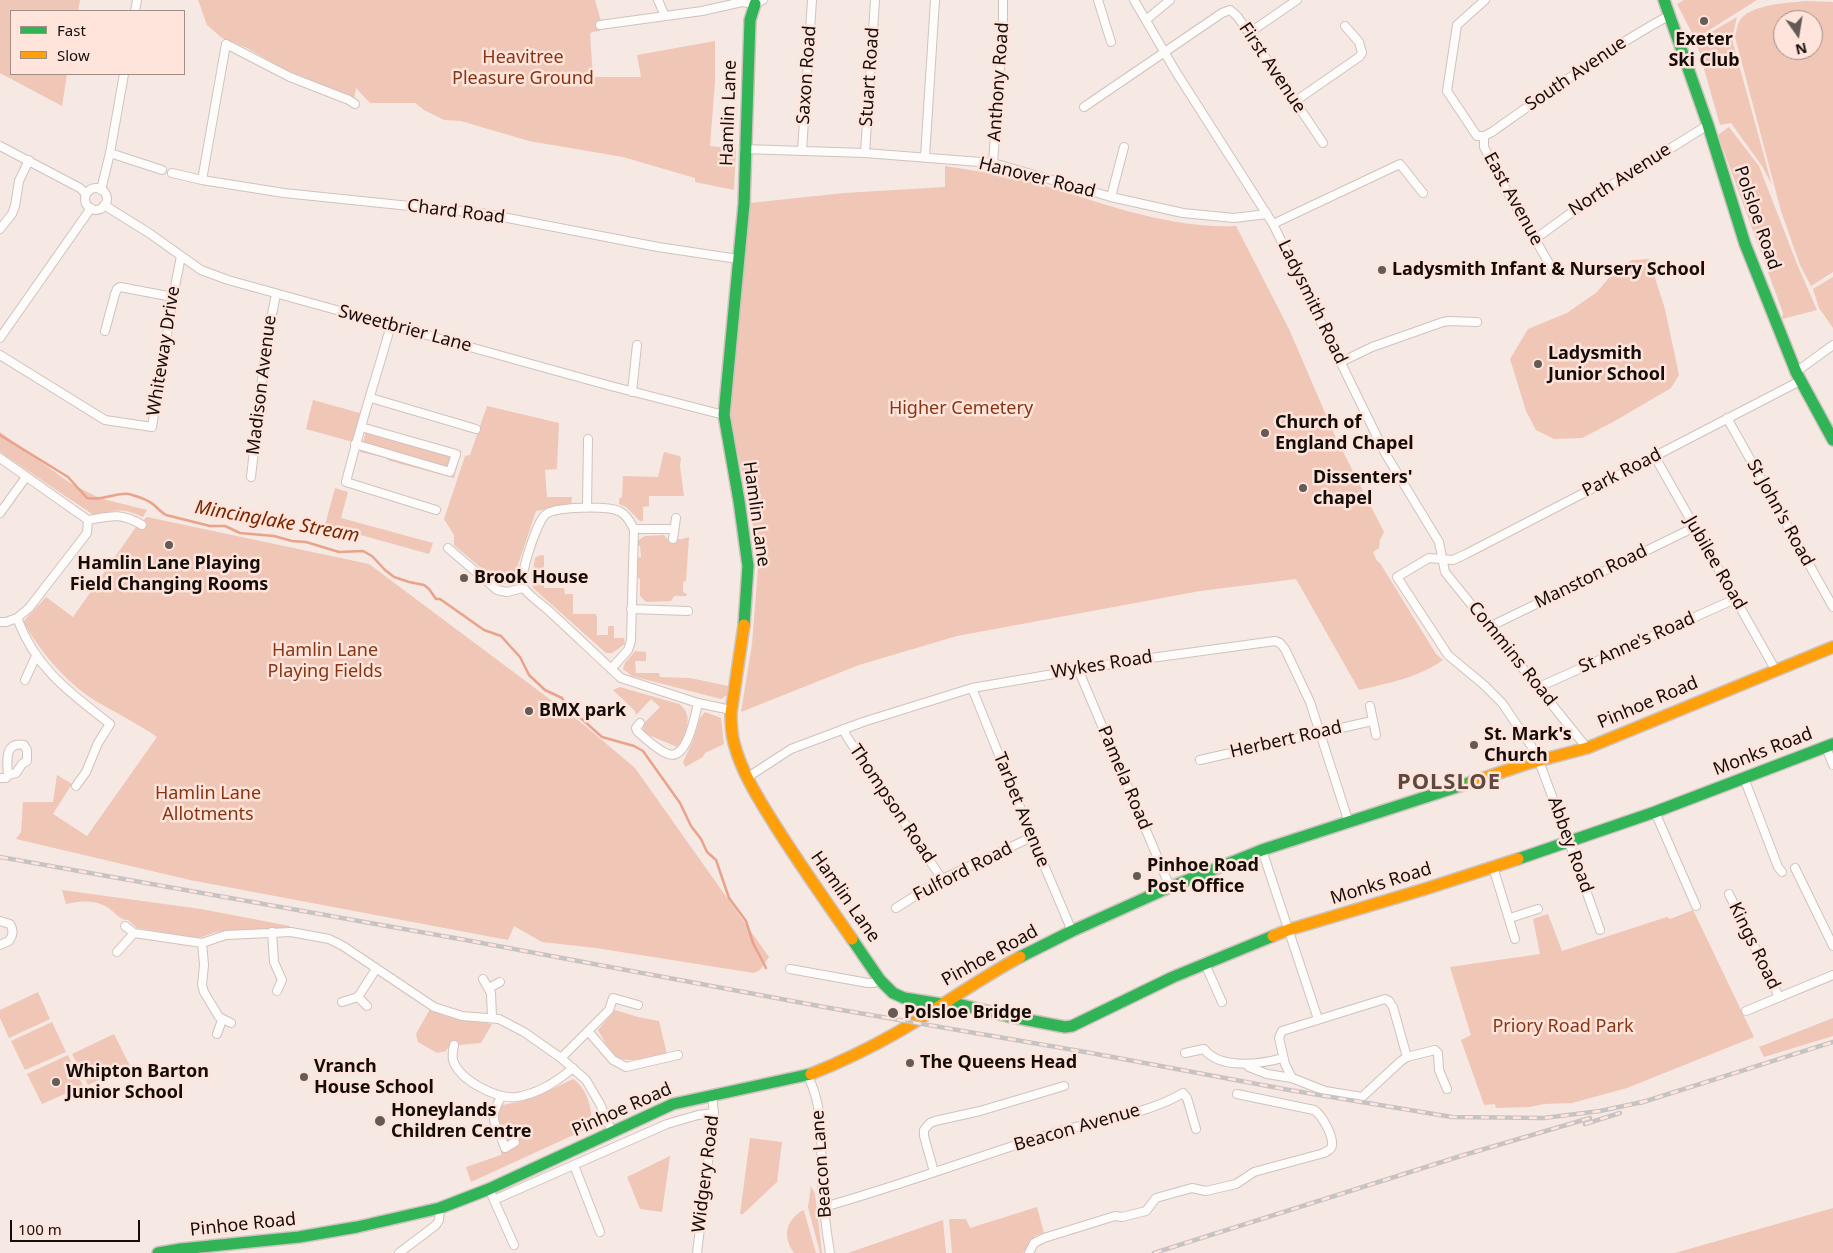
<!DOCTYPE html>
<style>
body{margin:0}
#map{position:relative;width:1833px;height:1253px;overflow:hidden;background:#f6e8e3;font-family:"Noto Sans",sans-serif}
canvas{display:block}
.legend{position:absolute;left:10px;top:10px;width:175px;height:65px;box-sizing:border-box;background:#fee4db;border:1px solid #a18e87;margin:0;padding:6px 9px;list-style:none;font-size:15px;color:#150d0a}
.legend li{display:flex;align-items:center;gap:10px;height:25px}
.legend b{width:25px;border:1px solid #a18e87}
.north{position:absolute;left:1773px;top:10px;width:50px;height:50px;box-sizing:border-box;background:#fee4db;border:1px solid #a18e87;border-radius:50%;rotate:167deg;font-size:14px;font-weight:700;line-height:20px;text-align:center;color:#150d0a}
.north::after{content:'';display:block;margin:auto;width:18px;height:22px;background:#645a56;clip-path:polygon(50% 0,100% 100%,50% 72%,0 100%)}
.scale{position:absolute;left:10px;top:1220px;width:130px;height:22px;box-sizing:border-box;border:2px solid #150d0a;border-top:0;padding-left:6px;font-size:15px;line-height:18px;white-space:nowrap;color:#150d0a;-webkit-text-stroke:4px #fee4db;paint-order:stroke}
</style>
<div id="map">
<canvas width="1833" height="1253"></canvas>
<ul class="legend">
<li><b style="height:6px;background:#30b455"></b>Fast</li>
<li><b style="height:6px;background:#ff9f0a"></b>Slow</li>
</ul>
<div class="north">N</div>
<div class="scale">100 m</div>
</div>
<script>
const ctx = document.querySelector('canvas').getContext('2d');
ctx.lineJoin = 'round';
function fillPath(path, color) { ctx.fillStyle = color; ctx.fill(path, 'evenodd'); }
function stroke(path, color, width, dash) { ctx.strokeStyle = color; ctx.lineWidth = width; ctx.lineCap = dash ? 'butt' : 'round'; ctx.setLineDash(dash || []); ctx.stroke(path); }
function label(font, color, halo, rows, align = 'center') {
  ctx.font = font + ' "Noto Sans",sans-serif'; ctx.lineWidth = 5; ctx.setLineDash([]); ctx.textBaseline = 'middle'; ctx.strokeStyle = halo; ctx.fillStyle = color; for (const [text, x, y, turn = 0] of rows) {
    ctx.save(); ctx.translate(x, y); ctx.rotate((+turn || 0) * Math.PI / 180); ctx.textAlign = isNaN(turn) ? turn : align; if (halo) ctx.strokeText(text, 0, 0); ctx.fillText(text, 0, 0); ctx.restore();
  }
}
fillPath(new Path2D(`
 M0,0H80L78,11H11V74H67L62,106L0,73Z
 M198,0H595L601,21L599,22L600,31L592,32L590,34L593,77H641L637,55L715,41V82L710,146L736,149L734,190L695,182V178L623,157L529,141L461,121L444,120L424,110L415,103H370L356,88L354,99L286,70L247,48L222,38L207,25Z
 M1684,0H1757L1695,39L1677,4Z
 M1806,1L1833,2V272L1811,286L1800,265L1781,211L1735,37C1736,33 1737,26 1739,22C1748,4 1788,3 1806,1ZM1783,20H1813V50H1783Z
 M1737,17L1732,39L1772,185L1762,166L1731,123L1720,125L1696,41Z
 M1729,127L1759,166L1797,264L1817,310L1782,319L1783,313L1718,135Z
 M945,166C974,171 1004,174 1032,182C1098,201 1165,229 1236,226L1289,329L1335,436L1384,532L1380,540L1379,548L1373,552L1377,561L1380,563L1436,654L1443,660C1418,678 1388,683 1359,690L1296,579L1200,591L957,636L859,665L741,712L752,644L758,568L751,510L755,507L754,496L747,492L729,418L750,203L844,193L945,187Z
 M1649,259L1665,309L1679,375L1671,388L1613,422L1582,438L1554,439L1536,430L1526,411L1510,359L1528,329L1567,313L1597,292L1612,274L1632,260Z
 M1833,277V328L1819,308L1813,289Z
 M313,400L360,413L353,442L306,429Z
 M487,406L559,423L557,469L545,470L547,497H572L571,505L536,511L515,574L511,582L505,584H500L454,545V535L444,519L465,456L470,455Z
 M368,425L461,451L454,478L390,461L386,458L360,452Z
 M0,432L70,483L99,498L147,510L143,517C122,508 117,509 95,516L0,452Z
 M664,452L679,456L681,458L680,466L684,496H649V506L643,507V521H640L626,507L619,504V499L622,497L623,476L658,477Z
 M335,488L348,492L341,518L433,543L429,554L325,525Z
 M147,517L369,564L583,724L635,768L769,957L760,970L754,973L596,948L542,942L514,926L508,940L190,880L16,839L21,832L23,802H53L57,775L72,784L53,814L87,836L157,737C136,722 111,711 88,696C61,677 40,650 23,622L46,597L73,617L136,527Z
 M664,535L667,539H682L689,537L686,581L683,582V592L687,594L686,596H674L671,601L646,602L640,596V579L638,578L637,558L641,557L640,546H637V541L645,536Z
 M544,555V588H564L565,594H573V614H596L597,618V635H608V626H614V638H624L625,644L612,653H606L533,588L532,578L535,558L538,556Z
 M635,651L646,652V661H635L636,673H659L660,677L690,678L728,686L727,695L721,699L632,676L623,669L625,663Z
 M620,687L679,704C695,716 685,731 680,748L646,734L643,730L644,723L660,707L651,699L636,715L635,711L613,690Z
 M705,712L721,718L724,744L705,753L703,757L685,767L683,762L692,743L700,718Z
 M62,890L201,909L290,926L289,929H257L216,932L199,938L137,928L128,920C118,920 114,910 105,906C93,900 79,901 66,904Z
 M1693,910L1754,1037L1627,1088L1572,1103L1544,1104L1530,1107L1496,1108L1495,1104L1484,1105L1461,1040L1471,1035L1450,967L1540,954L1533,919L1548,914L1562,951L1667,917L1670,919Z
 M38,992L50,1019L9,1038L0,1018V1010Z
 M430,1009C450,1021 470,1020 492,1024L481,1043L458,1045L451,1043L446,1051L437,1053L418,1042L416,1034Z
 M615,1010L638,1017L659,1021L667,1054C655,1056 626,1065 616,1056C608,1050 603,1039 598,1030Z
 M1833,1018V1036L1764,1057L1759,1047Z
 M52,1022L66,1052L25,1070L11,1041Z
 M114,1034L130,1066L88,1085L72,1054Z
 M68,1055L83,1086L42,1104L27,1074Z
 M573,1079C587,1087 594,1113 591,1127L471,1182L466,1167L501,1155V1129L496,1120L499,1108L502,1105L519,1102L540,1095Z
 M750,1138L782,1142L777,1182L743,1214H740Z
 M670,1156L662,1212L640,1209L627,1177Z
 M811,1186L815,1194L822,1253H820L808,1207Z
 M1037,1207L1044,1233L1035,1236L1023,1253H952L949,1219H966L970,1228Z
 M1833,1208V1253H1675Z
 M803,1210L804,1211L816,1253H794C782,1235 786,1221 803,1210Z
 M943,1220L946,1253H848Z`), '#f0c6b7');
stroke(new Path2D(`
 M0,435L68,477L87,498C103,501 117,492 129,494C136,496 149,500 154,505C158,509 161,512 166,515L210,526H225L240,533L274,536L292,541L306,542L339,552L363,551L372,556L385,570L394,577L409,582L424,585L429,589L436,599H440L484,630L501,636L520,657L529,675L545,690L562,698L566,705L602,737L634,746L643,751L680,803L691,826L701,839L707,852L716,860L729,898L746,921L753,943L766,968`), '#e9a38b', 2.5);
const street = new Path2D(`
 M658,0L665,16
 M1098,0L1111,42
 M1134,0L1176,72L1273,224L1385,453L1439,542L1445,572L1587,748
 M135,11L137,0
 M1146,20L1170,0
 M600,25L702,11L742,2L755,4L763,0
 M1249,33L1297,0
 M1294,102L1359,57L1362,53L1359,42L1345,26
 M1084,107L1222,13L1230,10L1237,16L1249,33L1323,143
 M1484,136L1492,132C1550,91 1608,49 1670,15
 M1484,136H1477L1447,91L1457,25L1485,0
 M1484,136V147L1503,184L1554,272
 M0,146L80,188L86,194
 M744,149L865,153L993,163L1111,197L1183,213L1234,218L1267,214
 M802,151L812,0
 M110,153L162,170
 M865,153L875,0
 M925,157L935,0
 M993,163L1003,25V0
 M172,173L202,180L284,193L487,214L658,247L738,259
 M202,180L226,44L290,77L349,100L355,104
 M85 199a11 11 0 1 1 22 0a11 11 0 1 1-22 0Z
 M101,190L110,153L124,74
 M1111,197L1124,147
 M104,205L149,233L201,270L228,280L607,385L724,415
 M1273,224L1400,164L1423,193
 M0,229L12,214L15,206L19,181L29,160
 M1535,239L1597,194L1708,125
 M391,325C376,378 359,429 346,482L436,510
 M105,331L115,294L117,289L120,287L173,297
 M0,338L91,208
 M0,355L105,420L152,427L173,297L181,256
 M1341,362L1372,347L1443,322L1449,321L1477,322
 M1796,372L1833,345
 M632,392L637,345
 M371,398L476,429
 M1727,418L1833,607
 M355,444L450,472L456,454L361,427
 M1655,457L1775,669
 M0,458L88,520C110,516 121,512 142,525
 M251,477L266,345L276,294
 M587,508L588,439
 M0,513L26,477
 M634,529H674
 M673,539L676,518
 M448,548L497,590L507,592L523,588
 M631,609L688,611
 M17,618C36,669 69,692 110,724L98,743L86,772L76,786
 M0,622H6L17,618L29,608L87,533L88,520
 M1489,627L1695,527
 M611,669L628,650L631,641L634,529C630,522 627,515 619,511C607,506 554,506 545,515C537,522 518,578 523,587C528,595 540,603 548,610C572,632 596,655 621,678L698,703L731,710
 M1078,669L1170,887
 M25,680L36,656
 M1539,687L1735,599
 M972,688L1032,837L1072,931
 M1370,706L1376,735
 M640,723L636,728L637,731C646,739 657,750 668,754C687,761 695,716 698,703
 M843,729L847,737L942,879
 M1826,747L1833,765
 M1200,760L1372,721
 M748,777L791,749L863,722L972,688L1129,661L1275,641L1280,643L1285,649L1310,702L1349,823
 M0,778H6L8,775L16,773L22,764L27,761V750L24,745C4,741 7,762 8,775
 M1744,778L1778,867L1782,872
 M1655,812L1696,906
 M1262,850L1318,1019
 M1493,867L1515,939
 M1795,868L1833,946
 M1729,894L1779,997
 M896,908L942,879L1032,837
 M1510,918L1538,909
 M0,921L10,924C14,931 13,935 9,941L0,945
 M125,926L134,933
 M1600,930L1569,842L1536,753L1502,703L1484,685L1448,655L1397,577L1429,558L1453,560L1466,554L1800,381
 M272,932L274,962L282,980L277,991
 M117,952L134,933L202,943
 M1205,964L1222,1002
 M790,969L868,983H874L880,980
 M483,979L491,993L492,1017
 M489,988L500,982
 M358,997L367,1006
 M342,1002L358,997L376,969
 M1746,1011L1833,975
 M231,1023L219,1017L204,992L202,985L204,965L202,943L226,935L291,932L329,939L343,946L434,1007L462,1016L499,1019L524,1032L561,1058
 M588,1031L613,1060L626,1067L678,1055
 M217,1034L222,1020
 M454,1045C453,1050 452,1054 453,1060C459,1080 496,1099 516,1097C538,1094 556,1082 573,1068
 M1185,1053L1204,1049C1220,1070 1261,1064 1283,1058
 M1246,1064L1249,1067L1267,1074L1292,1078L1325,1091L1362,1097L1401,1061L1407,1057L1435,1050L1438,1053L1439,1070L1447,1089
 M808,1076C825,1112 820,1141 822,1179C823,1204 826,1229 830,1253
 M1292,1078L1285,1064L1279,1038L1282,1031L1385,999L1389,1001L1393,1007L1407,1057
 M501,1097C486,1123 498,1124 505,1148L515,1142
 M612,1132L600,1104L586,1080L561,1058L609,1010L613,998L638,1005
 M574,1165L600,1232
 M934,1172L924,1136V1130L930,1123L935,1121L980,1111L1064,1086
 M489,1189L514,1245
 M494,1200L667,1124L698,1115L714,1113
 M824,1207C903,1185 981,1155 1060,1131C1100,1120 1148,1114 1183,1093L1187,1098L1196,1129
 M399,1253L436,1225L439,1220L440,1208
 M697,1253L714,1113L712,1096
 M1029,1253L1034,1243L1044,1238L1115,1216L1122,1217L1146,1211L1156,1198L1192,1188L1206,1191L1236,1184L1254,1172L1324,1153C1327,1151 1332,1150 1332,1145C1333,1135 1322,1115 1314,1110L1237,1094`);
const fast = new Path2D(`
 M1664,0L1708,125L1745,244L1796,372L1833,440
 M744,625L748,566L739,501L724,415L744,204L750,20L755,4
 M1518,859L1655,812L1833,744
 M852,939L880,980L893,993L904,998L941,1004H958L1007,1016L1065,1027L1072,1026L1173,977L1273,936
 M1020,957L1072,931L1170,887L1262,850L1472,782
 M158,1253L181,1249L299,1237L357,1227L440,1208L489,1189L673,1104L811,1074`);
const slow = new Path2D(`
 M744,625L731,713C731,723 731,733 734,743C741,771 758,798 773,822C798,862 825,900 852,939
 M1472,782L1526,764L1587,748L1833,647
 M1273,936L1288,930L1425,889L1518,859
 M811,1074C841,1062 870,1048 898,1032C939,1008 977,980 1020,957`);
stroke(street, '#cec3bf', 10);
stroke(fast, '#cec3bf', 14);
stroke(slow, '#cec3bf', 14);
stroke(street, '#fefcfb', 8);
stroke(fast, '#30b455', 11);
stroke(slow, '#ff9f0a', 11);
const rail = new Path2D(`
 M0,857L471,941L824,1007L1091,1053L1289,1090L1452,1117L1544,1118L1600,1111L1647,1101
 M1640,1103L1833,1042
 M1585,1124L1620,1113
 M1154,1253L1464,1155L1590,1118`);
stroke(rail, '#c7c3c3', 4.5);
stroke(rail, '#fee4db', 2.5, [8]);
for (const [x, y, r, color] of [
 [1704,21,5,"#645a56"],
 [1382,270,5,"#645a56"],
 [1538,364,5,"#645a56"],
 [1265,433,5,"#645a56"],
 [1303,488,5,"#645a56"],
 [169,545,5,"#645a56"],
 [464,578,5,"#645a56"],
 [529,711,5,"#645a56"],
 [1474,745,5,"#645a56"],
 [1137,876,5,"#645a56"],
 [893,1013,6,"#645a56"],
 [910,1063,5,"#645a56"],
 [304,1077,5,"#645a56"],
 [56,1082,5,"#645a56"],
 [380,1121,6,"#645a56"]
]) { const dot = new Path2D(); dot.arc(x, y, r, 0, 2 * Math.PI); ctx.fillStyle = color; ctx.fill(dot); stroke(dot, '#fee4db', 2); }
label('bold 18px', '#150d0a', '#fee4db', [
 ["Exeter",1704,40,"center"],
 ["Ski Club",1704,61,"center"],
 ["Ladysmith Infant & Nursery School",1392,270],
 ["Ladysmith",1548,354],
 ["Junior School",1548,375],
 ["Church of",1275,423],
 ["England Chapel",1275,444],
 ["Dissenters'",1313,478],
 ["chapel",1313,499],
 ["Hamlin Lane Playing",169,564,"center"],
 ["Field Changing Rooms",169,585,"center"],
 ["Brook House",474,578],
 ["BMX park",539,711],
 ["St. Mark's",1484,735],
 ["Church",1484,756],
 ["Pinhoe Road",1147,866],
 ["Post Office",1147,887],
 ["Polsloe Bridge",904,1013],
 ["The Queens Head",920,1063],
 ["Vranch",314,1067],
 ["House School",314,1088],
 ["Whipton Barton",66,1072],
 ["Junior School",66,1093],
 ["Honeylands",391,1111],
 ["Children Centre",391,1132]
], 'left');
label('18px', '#883412', '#fee4db', [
 ["Heavitree",523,58],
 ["Pleasure Ground",523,79],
 ["Higher Cemetery",961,409],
 ["Hamlin Lane",325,651],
 ["Playing Fields",325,672],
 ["Hamlin Lane",208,794],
 ["Allotments",208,815],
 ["Priory Road Park",1563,1027]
]);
label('18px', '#150d0a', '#fee4db', [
 ["First Avenue",1272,68,56],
 ["South Avenue",1576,74,-34],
 ["Saxon Road",807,75,-86],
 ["Stuart Road",870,77,-86],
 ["Anthony Road",999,82,-86],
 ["Hamlin Lane",729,113,-88],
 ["Hanover Road",1037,178,14],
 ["North Avenue",1620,180,-33],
 ["East Avenue",1513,199,61],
 ["Chard Road",456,212,7],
 ["Polsloe Road",1757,218,71],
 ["Ladysmith Road",1312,302,64],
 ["Sweetbrier Lane",405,329,15],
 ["Whiteway Drive",164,351,-81],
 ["Madison Avenue",262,385,-83],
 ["Park Road",1622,473,-27],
 ["St John's Road",1780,513,61],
 ["Hamlin Lane",756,514,82],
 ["Jubilee Road",1715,563,60],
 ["Manston Road",1591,577,-26],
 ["St Anne's Road",1637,643,-24],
 ["Commins Road",1512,654,51],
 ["Wykes Road",1102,665,-9],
 ["Pinhoe Road",1648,703,-23],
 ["Herbert Road",1286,740,-13],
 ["Monks Road",1763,752,-21],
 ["Pamela Road",1124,778,67],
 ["Thompson Road",892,804,56],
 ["Tarbet Avenue",1021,810,68],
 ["Abbey Road",1570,845,70],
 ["Fulford Road",963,872,-27],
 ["Monks Road",1381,884,-17],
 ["Hamlin Lane",845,897,55],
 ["Kings Road",1754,946,64],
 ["Pinhoe Road",990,956,-29],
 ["Pinhoe Road",622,1110,-24],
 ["Beacon Avenue",1077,1128,-16],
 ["Beacon Lane",822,1164,-94],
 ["Widgery Road",706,1174,-83],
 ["Pinhoe Road",243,1225,-6]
]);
label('italic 19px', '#792500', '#fee4db', [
 ["Mincinglake Stream",277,522,10]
]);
ctx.letterSpacing = '1px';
label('bold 22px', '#5e4941', '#fee4db', [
 ["POLSLOE",1449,783]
]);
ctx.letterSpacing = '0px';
</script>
